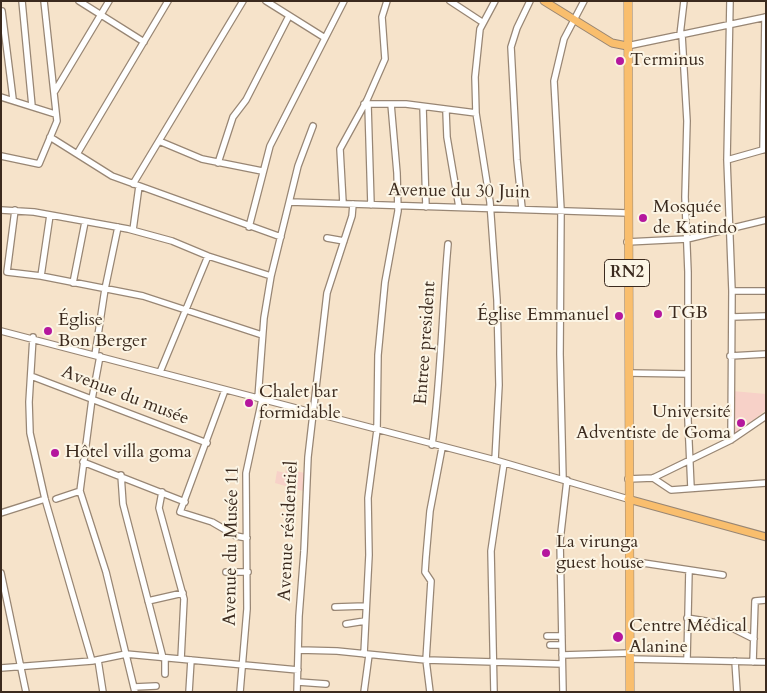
<!DOCTYPE html>
<meta charset="utf-8">
<style>
body{margin:0}
#map{position:relative;width:767px;height:693px;overflow:hidden;background:#f6e3ca;font-family:Cardo,serif}
canvas{display:block}
.frame{position:absolute;inset:0;border:2px solid #3b2a1e;pointer-events:none}
</style>
<div id="map">
<canvas width="767" height="693"></canvas>
<div class="frame"></div>
</div>
<script>
const ctx = document.querySelector('canvas').getContext('2d');
ctx.lineJoin = 'round';
function fillPath(path, color) { ctx.fillStyle = color; ctx.fill(path, 'evenodd'); }
function stroke(path, color, width, dash) { ctx.strokeStyle = color; ctx.lineWidth = width; ctx.lineCap = dash ? 'butt' : 'round'; ctx.setLineDash(dash || []); ctx.stroke(path); }
function label(font, color, halo, rows, align = 'center') {
  ctx.font = font + ' Cardo,serif'; ctx.lineWidth = 4; ctx.setLineDash([]); ctx.textBaseline = 'middle'; ctx.strokeStyle = halo; ctx.fillStyle = color; for (const [text, x, y, turn = 0] of rows) {
    ctx.save(); ctx.translate(x, y); ctx.rotate((+turn || 0) * Math.PI / 180); ctx.textAlign = isNaN(turn) ? turn : align; if (halo) ctx.strokeText(text, 0, 0); ctx.fillText(text, 0, 0); ctx.restore();
  }
}
fillPath(new Path2D(`
 M732,391L766,394V410L733,436Z
 M286,469L305,473L303,491L275,483L277,471L285,473Z`), '#f7d1c8');
const minor = new Path2D(`
 M22,1L32,106
 M79,1L144,42
 M266,1L325,38
 M450,1L482,22
 M495,1L480,29L475,77L476,113L490,202L497,300L499,385L495,460
 M730,1L727,160L732,291L731,440
 M2,11L13,99
 M680,35L684,1
 M682,35L687,121L685,197L688,272V420L691,488
 M627,46L766,17
 M55,91L109,1
 M1,97L55,114
 M364,104H406L476,113
 M368,105L371,205
 M423,107L426,207
 M446,111L447,137L459,207
 M50,137L112,176L281,237
 M159,141L202,159L262,171
 M763,150L765,17
 M77,154L168,1
 M1,156L39,164L57,121L44,1
 M727,160L766,149
 M218,163L233,117L246,100L289,16
 M133,184L243,1
 M290,202L628,213
 M343,203L340,149L367,100L385,59L382,17L387,1
 M522,208L517,160L511,47L517,28L530,1
 M1,210L34,212L128,229L172,241L208,256L271,276
 M15,210L7,272L41,276L143,296L262,335
 M249,227L270,146L344,1
 M133,230L139,186
 M327,238L344,241
 M627,242L687,239L766,220
 M41,276L50,215
 M73,283L85,222
 M732,291H766
 M732,317L766,316
 M1,331L495,460L628,499
 M33,337L29,402L30,433L45,499L92,661
 M95,355L105,289L118,227
 M100,356L92,399L80,491L106,572L135,692
 M730,356L766,354
 M160,372L208,256
 M629,373L688,374
 M31,376L207,443
 M225,390L180,512L212,522L236,536L247,538
 M258,398L264,318L271,276L298,166L313,126
 M432,445C441,378 442,311 448,244
 M83,462L185,502
 M121,475L123,504L163,658
 M653,478L671,490L766,483
 M563,479L560,354L561,210L554,81L564,39L584,1
 M628,479L653,478L731,440L766,416
 M162,492L159,508L184,599L181,659
 M56,499L80,491
 M1,513L45,499
 M630,561L723,575
 M226,572H248
 M1,573L26,692
 M148,601L183,593
 M335,607L365,606
 M687,618L724,624L754,639
 M346,624L365,621
 M547,636H562
 M550,645H562
 M299,650L337,651L426,660L562,664
 M364,654L369,555L368,498L377,430L378,355L385,282L398,211L397,173L391,104
 M562,655L630,653
 M630,659L766,662
 M98,660L103,692
 M687,660L689,570
 M735,661L737,692
 M753,662L755,601L766,600
 M1,668L92,661L126,654L298,670
 M165,674V658
 M298,682L326,684
 M134,687L156,686
 M189,692L191,660
 M240,692L247,609L246,473L262,399
 M297,692L299,616L304,551L308,457L327,293L352,216L353,204
 M364,692L369,655
 M430,692L426,660L431,581L425,572L426,557L430,511L442,448
 M494,692L491,551L504,463
 M563,692L560,541L567,480`);
const major = new Path2D(`
 M544,1L612,43L627,46
 M628,499L766,537`);
const highway = new Path2D(`
 M628,1L630,692`);
stroke(minor, '#988674', 8);
stroke(major, '#988674', 9);
stroke(highway, '#988674', 9);
stroke(minor, '#fff', 5.5);
stroke(major, '#f9be6d', 7);
stroke(highway, '#f9be6d', 8);
for (const [x, y, r, color] of [
 [620,61,5,"#b5179e"],
 [643,218,5,"#b5179e"],
 [658,314,5,"#b5179e"],
 [619,316,5,"#b5179e"],
 [48,331,5,"#b5179e"],
 [249,403,5,"#b5179e"],
 [741,423,5,"#b5179e"],
 [55,453,5,"#b5179e"],
 [546,553,5,"#b5179e"],
 [618,637,6,"#b5179e"]
]) { const dot = new Path2D(); dot.arc(x, y, r, 0, 2 * Math.PI); ctx.fillStyle = color; ctx.fill(dot); stroke(dot, '#fcf5e5', 2); }
for (const [x, y, w] of [
 [627,273,45]
]) { const box = new Path2D(); box.roundRect(x - w / 2, y - 13.5, w, 27, 4); ctx.fillStyle = '#fcf5e5'; ctx.fill(box); stroke(box, '#3b2a1e', 1); }
label('bold 16px', '#3b2a1e', null, [
 ["RN2",627,273]
]);
label('18px', '#3b2a1e', '#fcf5e5', [
 ["Terminus",630,61],
 ["Mosquée",653,208],
 ["de Katindo",653,229],
 ["TGB",668,314],
 ["Église Emmanuel",609,316,"right"],
 ["Église",58,321],
 ["Bon Berger",58,342],
 ["Chalet bar",259,393],
 ["formidable",259,414],
 ["Université",731,413,"right"],
 ["Adventiste de Goma",731,434,"right"],
 ["Hôtel villa goma",65,453],
 ["La virunga",556,543],
 ["guest house",556,564],
 ["Centre Médical",629,627],
 ["Alanine",629,648]
], 'left');
label('18px', '#3b2a1e', '#fcf5e5', [
 ["Avenue du 30 Juin",459,192,1],
 ["Entree president",426,343,-86],
 ["Avenue du musée",125,396,21],
 ["Avenue résidentiel",289,531,-87],
 ["Avenue du Musée 11",232,546,-89]
]);
</script>
